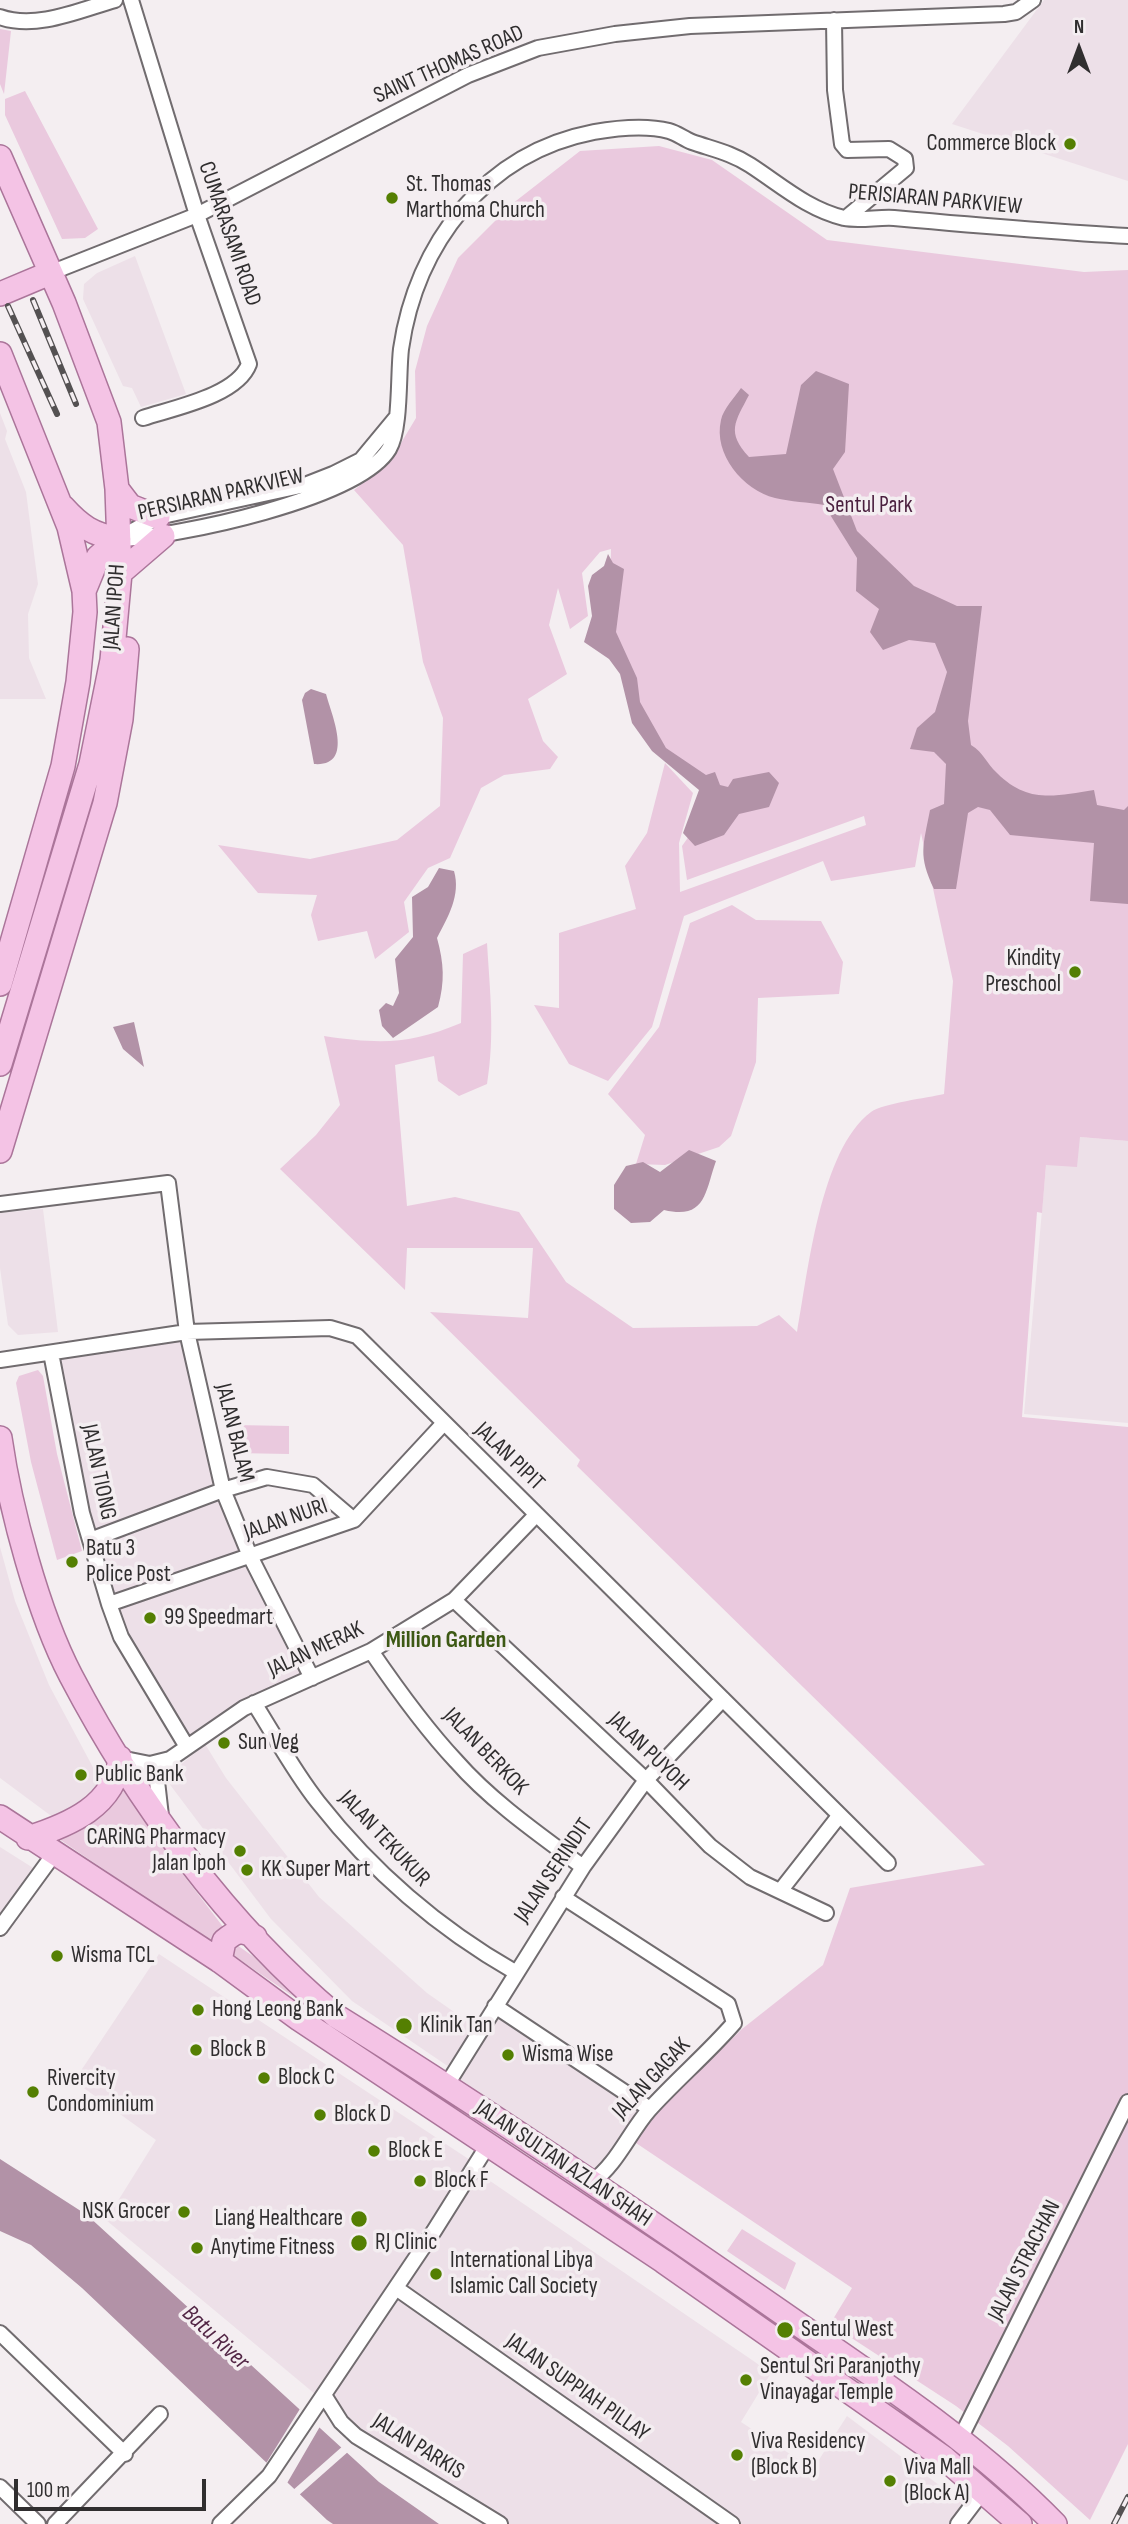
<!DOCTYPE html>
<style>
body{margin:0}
#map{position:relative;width:1128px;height:2524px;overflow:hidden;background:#f4eef1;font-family:"Sofia Sans Condensed",sans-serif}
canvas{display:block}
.north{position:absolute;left:1044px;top:14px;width:70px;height:70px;-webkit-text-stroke:5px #f4eef1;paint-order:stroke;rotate:0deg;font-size:19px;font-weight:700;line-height:28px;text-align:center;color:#302e2f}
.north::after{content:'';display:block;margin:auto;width:24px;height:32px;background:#302e2f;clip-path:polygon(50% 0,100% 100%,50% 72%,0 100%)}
.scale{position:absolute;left:14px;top:2479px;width:192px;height:32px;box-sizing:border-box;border:4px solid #302e2f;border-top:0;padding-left:9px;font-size:21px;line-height:24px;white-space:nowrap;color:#302e2f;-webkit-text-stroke:5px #f4eef1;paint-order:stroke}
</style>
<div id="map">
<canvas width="1128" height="2524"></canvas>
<div class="north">N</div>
<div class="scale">100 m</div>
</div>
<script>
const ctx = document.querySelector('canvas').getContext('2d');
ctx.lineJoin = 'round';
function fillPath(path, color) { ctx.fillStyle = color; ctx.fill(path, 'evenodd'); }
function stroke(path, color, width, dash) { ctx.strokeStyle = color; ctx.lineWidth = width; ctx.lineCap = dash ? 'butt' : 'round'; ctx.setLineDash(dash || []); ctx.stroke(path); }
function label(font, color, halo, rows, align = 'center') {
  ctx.font = font + ' "Sofia Sans Condensed",sans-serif'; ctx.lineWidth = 7; ctx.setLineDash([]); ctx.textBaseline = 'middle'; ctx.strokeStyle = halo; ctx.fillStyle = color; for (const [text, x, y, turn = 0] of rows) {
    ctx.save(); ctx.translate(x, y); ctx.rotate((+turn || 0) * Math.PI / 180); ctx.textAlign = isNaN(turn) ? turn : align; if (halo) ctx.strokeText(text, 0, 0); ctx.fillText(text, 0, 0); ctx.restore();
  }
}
fillPath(new Path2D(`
 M1044,0H1128V181L952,124Z
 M135,256L186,394L141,407L132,388L123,386L83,299L84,284L97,273Z
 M0,413L7,431L5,439L26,492L38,584L28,614L29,658L46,699H0Z
 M1080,1137L1128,1141V1423L1024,1414L1046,1165Z
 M43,1209L58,1332L18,1335L8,1325L0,1268V1213Z
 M181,1339L221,1499L304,1674L188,1739L126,1635L110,1589L86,1510L57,1358Z
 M0,1547L15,1601L49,1685L96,1773L100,1787V1795L54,1818L0,1778Z
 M205,1744L226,1778L319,1897L427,1993L477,2028L452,2069L352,2001L271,1919L165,1778Z
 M0,1847L38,1871L0,1919Z
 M159,1954L470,2160L315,2394L106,2220L156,2140L74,2081Z
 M497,2014L649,2114L606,2171H591L458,2078Z
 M477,2172L771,2373L741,2422L813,2469L847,2416L967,2506L953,2524H509L359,2431L345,2417L333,2394Z`), '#ede0e8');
fillPath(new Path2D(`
 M0,29L11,31L4,94L0,84Z
 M25,91L98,229L85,238L62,239L5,115V99Z
 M659,146L712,160L827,240L1084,272L1128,270V1141L1080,1137L1077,1167L1046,1165L1042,1213L1037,1212L1022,1417L1128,1427V2444L1090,2520L1008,2446L956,2406L830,2324L852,2288L633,2141L655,2114L742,2029L823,1965L850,1888L985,1865L577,1466L580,1460L430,1312L528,1318L533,1248H407L405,1290L280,1169L316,1135L340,1105L324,1036C379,1044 409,1045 461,1023L463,954L487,943C490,992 495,1036 487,1084L459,1096L438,1081L434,1056L395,1065L407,1206L455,1197L519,1212L566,1282L633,1328L757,1326L779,1315L797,1332C808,1273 820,1150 871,1112C884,1103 927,1098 944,1094L953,981L921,833L915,867L831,881L823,861L684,916L652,1027L608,1081L569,1064L534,1005L559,1008V933L636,909L625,866L647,833L665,763L693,793L679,843L680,892L866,825L864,816L687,880L682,846L719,794L656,742L609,634L611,549L600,552L582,573L588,616L570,629L558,588L549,625L567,674L528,699L543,741L558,757L550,769L504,775L481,788L450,858L428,868L404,902L409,932L375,959L367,931L318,941L311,915L317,895L258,893L218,845L310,859L397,840L440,806L443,718L423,662L403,545L354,490L389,463L416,418L415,371L427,326L458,258L512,204L580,151Z
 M732,905L756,920L821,921L843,962L839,994L758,998L756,1062L731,1136L719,1147L665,1165L636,1164L645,1135L608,1094L659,1027L690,923Z
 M38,1370L43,1376L57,1454L82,1551L57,1560L31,1462L16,1383L19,1376Z
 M235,1425L289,1426V1454L234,1453Z
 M124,1786L175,1864L224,1928L211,1942L59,1839C85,1829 107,1807 124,1786Z
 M237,1945L254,1957L294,1997L233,1955L232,1948Z
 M742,2229L796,2263L785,2290L727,2251Z`), '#eac9de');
fillPath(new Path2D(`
 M816,371L849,384L845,452L833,469L857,531L914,586L957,606H982L968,721L971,745C984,753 986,763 997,773C1028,804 1055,796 1094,790L1097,805L1124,810L1128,806V904L1090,901L1094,843L1010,835L990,810L978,807L968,813L956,889H934C918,855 923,847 930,810L944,804L946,764L934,752L910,749L917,728L935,712L947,672L935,643L909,640L883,650L870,632L879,609L856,591L857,558L824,505C808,502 791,502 775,498C743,490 713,454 721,420C723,409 735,397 741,388L749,395C735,422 726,432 749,457L786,454L801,385Z
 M608,554L613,563L624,569L616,632L637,678L640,702L666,748L706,775L715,772L720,785L728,787L733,779L769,772L779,783L769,807L739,814L724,835L695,846L683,833L699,790L652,751L632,723L620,674L609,659L584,642L592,616L588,586L592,575L604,566Z
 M311,689L326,694C332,716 355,767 314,764L302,700L305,693Z
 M439,868L454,871C461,895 448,917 437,938C444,964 445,981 438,1007L393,1038L382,1026L379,1010L386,1003L393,1006L399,993L395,959L413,937L412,897L428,887Z
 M134,1022L144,1067L123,1049L113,1027Z
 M689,1150L716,1161C705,1192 706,1220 664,1210L650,1222L631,1223L614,1209V1185L626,1166L643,1162L660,1172Z
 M0,2159L87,2215L379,2482L439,2524H333L327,2520L82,2288L31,2245L0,2231Z`), '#b292a7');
fillPath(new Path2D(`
 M303,2404L322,2423L286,2485L265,2465Z
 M344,2445L349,2451L298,2496L292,2491Z`), '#f4eef1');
const street = new Path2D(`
 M131,0L197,215L249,364C237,396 173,408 143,418
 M0,17C36,30 80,10 115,0
 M834,20L835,90L842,144L847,150L889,149L905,159L906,168L846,218
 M50,273L197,215L468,75L538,48L615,34L690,26L1004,14L1016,12L1033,0
 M120,538L158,517L305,485L333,474L361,460L395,419
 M119,539C177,537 359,499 389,449C401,429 398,374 401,349C416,244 485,153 594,132C617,128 646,125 669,131C677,133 684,139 692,142C712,149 732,153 750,165C781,185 807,209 844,218C859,221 878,217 894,218C972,225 1050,232 1128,236
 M0,1204L168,1183L187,1332L223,1490L250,1556L312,1678
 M51,1353L82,1513L109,1604L121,1637L187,1747
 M0,1360L187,1332L330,1328L357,1336L888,1863
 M90,1540L223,1490L267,1477L313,1485L354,1520
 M454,1600L646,1780L710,1846L750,1877L826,1913
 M109,1604L354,1520L443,1424
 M371,1651C397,1689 424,1727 456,1761C492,1802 540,1835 583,1867
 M254,1703C275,1736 294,1772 318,1802C373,1872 438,1928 515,1972
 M120,1758L150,1764L170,1759L244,1708L371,1651L454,1600L536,1515
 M161,1816L157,1781L170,1759
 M781,1890L839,1816
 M563,1897L728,2004L734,2023C707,2054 676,2080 649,2110C629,2133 617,2164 592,2182
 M0,1928L54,1854
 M495,2006L650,2109
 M446,2086L583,1867L646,1780L723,1699
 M396,2288L732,2524
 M0,2333L125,2454
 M324,2395L341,2422L356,2436L500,2524
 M960,2439L1128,2102
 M0,2487L38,2524
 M55,2524L160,2414
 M220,2524L269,2476L434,2231L488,2145
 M958,2524L983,2491`);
const primary = new Path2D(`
 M0,157L64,303L109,422L117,489L120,573L112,660L91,764L0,1064
 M0,294L50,273
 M0,354L69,527L84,591L85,612L78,682L63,766L0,984
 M117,489L130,506L158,517
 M63,507C80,526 93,535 119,539
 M120,573L163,536
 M84,591L98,557L119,539
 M0,1151L105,803L121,719L127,649
 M0,1438C10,1508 38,1613 71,1676C136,1800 228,1926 336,2016C486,2109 633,2209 778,2310C874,2377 973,2440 1055,2524
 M0,1817L220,1961L299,2019L663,2261L944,2458L1020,2524
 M28,1838C69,1825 115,1806 120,1758
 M220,1961L224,1941C236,1931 241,1929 255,1937`);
stroke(street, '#716c6f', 18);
stroke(primary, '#ab759a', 26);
stroke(street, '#fff', 14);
stroke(primary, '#f4c3e5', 23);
const rail = new Path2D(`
 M33,300L76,404
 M8,306L57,414
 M1114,2524L1128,2497`);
stroke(rail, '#545152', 6);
stroke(rail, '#f4eef1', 3.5, [10]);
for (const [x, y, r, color] of [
 [1070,144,7,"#547f02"],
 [392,198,7,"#547f02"],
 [1075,972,7,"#547f02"],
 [72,1562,7,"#547f02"],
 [150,1618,7,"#547f02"],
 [224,1743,7,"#547f02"],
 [81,1775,7,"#547f02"],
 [240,1851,7,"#547f02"],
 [247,1870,7,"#547f02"],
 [57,1956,7,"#547f02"],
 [198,2010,7,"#547f02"],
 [404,2026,9,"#547f02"],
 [196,2050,7,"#547f02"],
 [508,2055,7,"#547f02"],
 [264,2078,7,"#547f02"],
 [33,2092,7,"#547f02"],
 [320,2115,7,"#547f02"],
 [374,2151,7,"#547f02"],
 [420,2181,7,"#547f02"],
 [184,2212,7,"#547f02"],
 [359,2219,9,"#547f02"],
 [359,2243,9,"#547f02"],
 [197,2248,7,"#547f02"],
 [436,2274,7,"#547f02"],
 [785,2330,9,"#547f02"],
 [746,2380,7,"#547f02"],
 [737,2455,7,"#547f02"],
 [890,2481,7,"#547f02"]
]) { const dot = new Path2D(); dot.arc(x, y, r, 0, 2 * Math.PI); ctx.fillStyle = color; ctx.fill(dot); stroke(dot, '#f4eef1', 2.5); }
label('23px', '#302e2f', '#f4eef1', [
 ["SAINT THOMAS ROAD",449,65,-24],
 ["PERISIARAN PARKVIEW",935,200,5],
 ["CUMARASAMI ROAD",229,234,71],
 ["PERSIARAN PARKVIEW",221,495,-13],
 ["JALAN IPOH",115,607,-86],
 ["JALAN BALAM",234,1433,76],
 ["JALAN PIPIT",509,1457,44],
 ["JALAN TIONG",98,1472,78],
 ["JALAN NURI",286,1520,-19],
 ["JALAN MERAK",316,1650,-25],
 ["JALAN BERKOK",485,1752,46],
 ["JALAN PUYOH",648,1752,44],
 ["JALAN TEKUKUR",384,1839,47],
 ["JALAN SERINDIT",554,1871,-56],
 ["JALAN GAGAK",652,2079,-47],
 ["JALAN SULTAN AZLAN SHAH",563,2164,34],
 ["JALAN STRACHAN",1025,2261,-63],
 ["JALAN SUPPIAH PILLAY",577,2388,35],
 ["JALAN PARKIS",418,2447,32]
]);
label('23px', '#302e2f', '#f4eef1', [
 ["Commerce Block",1056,144,"right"],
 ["St. Thomas",406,185],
 ["Marthoma Church",406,211],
 ["Kindity",1061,959,"right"],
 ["Preschool",1061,985,"right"],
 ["Batu 3",86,1549],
 ["Police Post",86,1575],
 ["99 Speedmart",164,1618],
 ["Sun Veg",238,1743],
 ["Public Bank",95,1775],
 ["CARiNG Pharmacy",226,1838,"right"],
 ["Jalan Ipoh",226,1864,"right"],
 ["KK Super Mart",261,1870],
 ["Wisma TCL",71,1956],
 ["Hong Leong Bank",212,2010],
 ["Klinik Tan",420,2026],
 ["Block B",210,2050],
 ["Wisma Wise",522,2055],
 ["Block C",278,2078],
 ["Rivercity",47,2079],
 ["Condominium",47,2105],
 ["Block D",334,2115],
 ["Block E",388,2151],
 ["Block F",434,2181],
 ["NSK Grocer",170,2212,"right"],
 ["Liang Healthcare",343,2219,"right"],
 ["RJ Clinic",375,2243],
 ["Anytime Fitness",211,2248],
 ["International Libya",450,2261],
 ["Islamic Call Society",450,2287],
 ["Sentul West",801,2330],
 ["Sentul Sri Paranjothy",760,2367],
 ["Vinayagar Temple",760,2393],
 ["Viva Residency",751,2442],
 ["(Block B)",751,2468],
 ["Viva Mall",904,2468],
 ["(Block A)",904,2494]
], 'left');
label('23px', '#4a1f3e', '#f4eef1', [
 ["Sentul Park",869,506]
]);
label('bold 24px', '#3d5914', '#f4eef1', [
 ["Million Garden",446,1641]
]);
label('italic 24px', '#522645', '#f4eef1', [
 ["Batu River",215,2338,43]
]);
</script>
